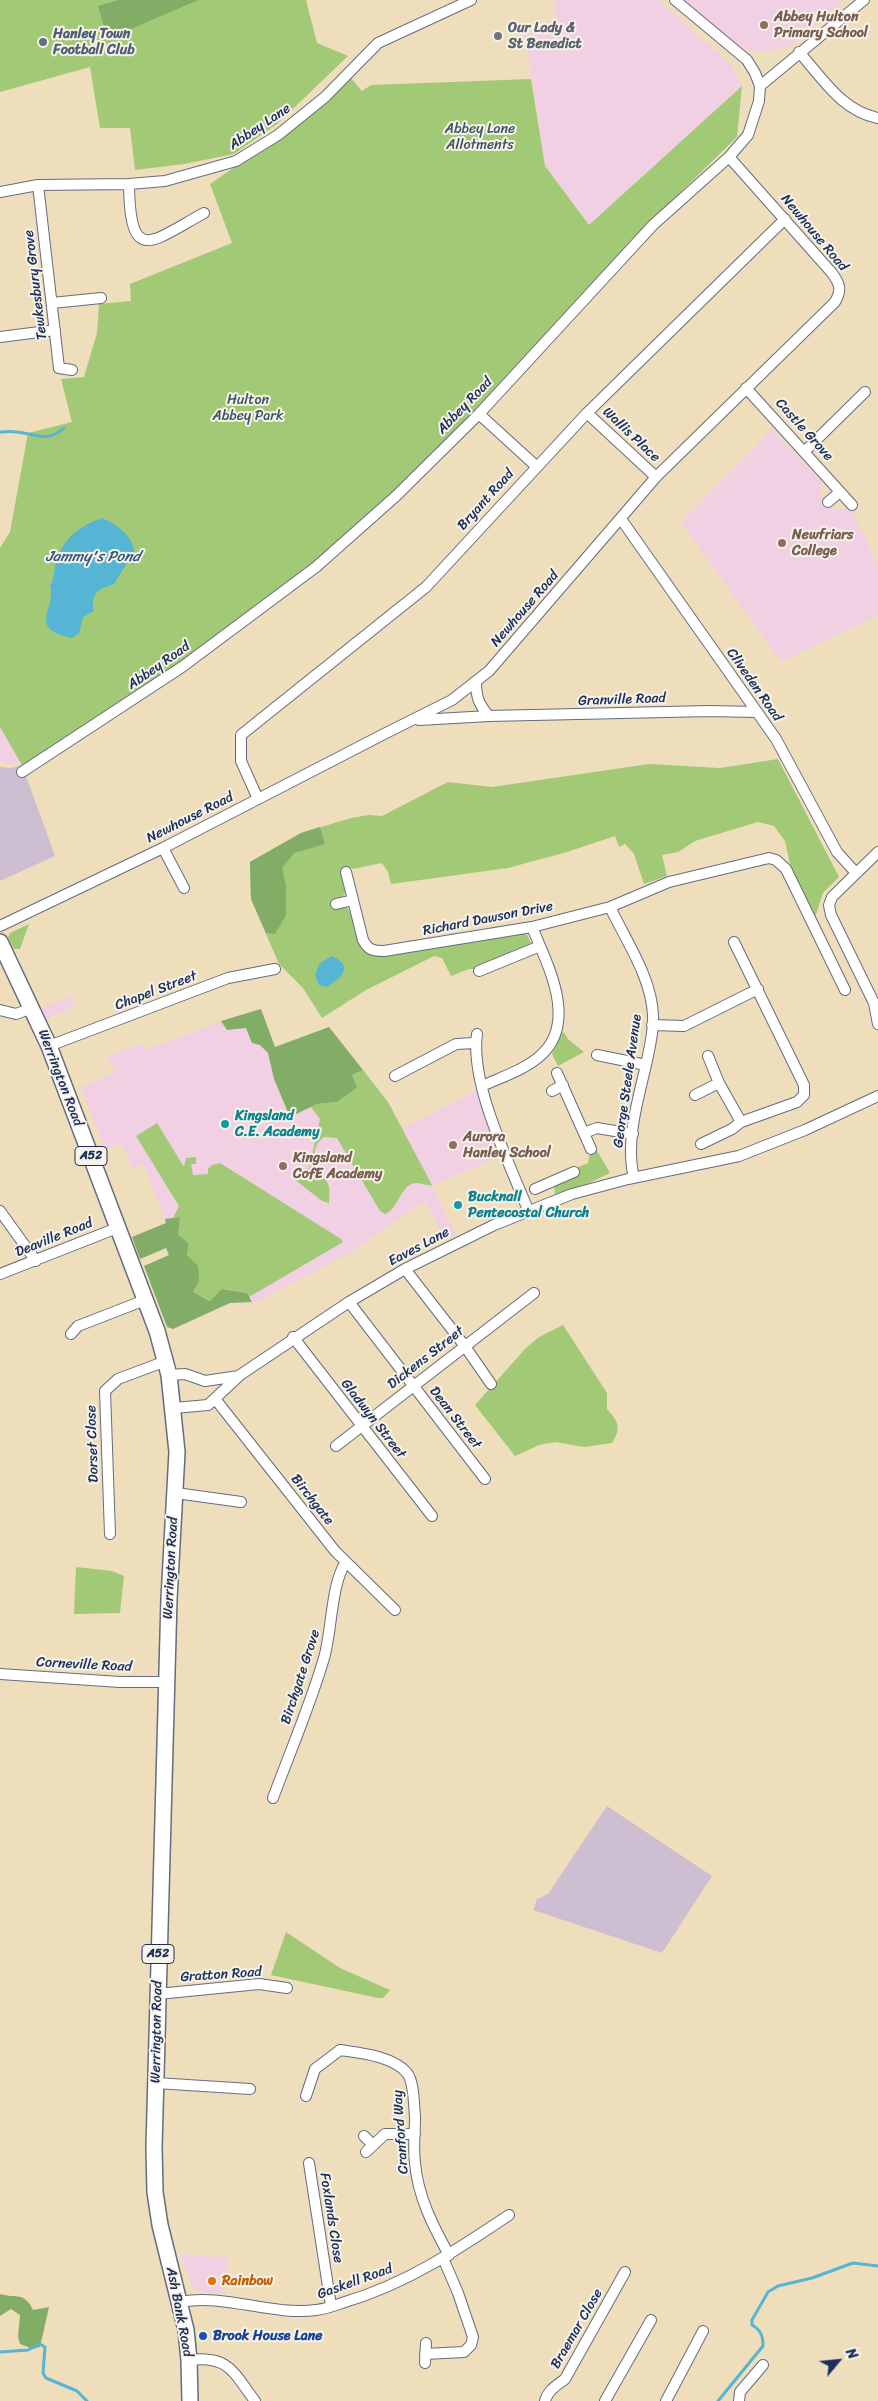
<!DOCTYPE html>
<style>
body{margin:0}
#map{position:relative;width:878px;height:2401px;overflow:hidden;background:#efdebc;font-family:Sriracha,sans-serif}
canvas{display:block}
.north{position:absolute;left:813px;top:2336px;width:50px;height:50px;-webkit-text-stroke:4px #f7f3e8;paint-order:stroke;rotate:62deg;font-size:14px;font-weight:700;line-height:20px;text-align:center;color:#1b2f5e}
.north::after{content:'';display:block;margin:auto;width:18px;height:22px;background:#1b2f5e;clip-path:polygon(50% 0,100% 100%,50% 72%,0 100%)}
</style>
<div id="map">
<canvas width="878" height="2401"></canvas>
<div class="north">N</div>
</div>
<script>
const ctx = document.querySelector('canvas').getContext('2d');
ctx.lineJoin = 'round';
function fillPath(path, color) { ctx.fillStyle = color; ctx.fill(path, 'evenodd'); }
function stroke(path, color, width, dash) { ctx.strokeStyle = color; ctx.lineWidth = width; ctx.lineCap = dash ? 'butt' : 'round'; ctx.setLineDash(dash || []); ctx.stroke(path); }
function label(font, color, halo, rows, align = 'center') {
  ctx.font = font + ' Sriracha,sans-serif'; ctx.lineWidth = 4; ctx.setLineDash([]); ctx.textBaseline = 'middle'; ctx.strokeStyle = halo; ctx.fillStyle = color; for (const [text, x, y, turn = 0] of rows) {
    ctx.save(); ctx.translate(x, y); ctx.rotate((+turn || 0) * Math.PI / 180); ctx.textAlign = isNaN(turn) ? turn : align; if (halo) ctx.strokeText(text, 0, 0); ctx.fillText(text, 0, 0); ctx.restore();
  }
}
fillPath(new Path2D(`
 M554,0H659L731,65L742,86L589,225L545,166L528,53L522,36L559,28Z
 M685,0H844L789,47L769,51H752L734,43Z
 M772,429L822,482L820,497L834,510L851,508L878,565V615L781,662L681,522Z
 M0,727L20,762L13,765L0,762Z
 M71,996L75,1006L46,1019L40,1008Z
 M261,1009L275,1047L329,1027L388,1102L402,1129L477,1090L501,1156L432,1185L456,1234L445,1239L425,1201L350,1253L256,1302L230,1303L173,1329L167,1327L144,1266L169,1256L166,1248L140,1259L132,1237L166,1223L143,1164L132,1169L122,1143L105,1150L81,1087L115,1072L108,1056L142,1043L145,1050L241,1014Z
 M180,2254L228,2258L225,2294L194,2291Z`), '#f1d0e4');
fillPath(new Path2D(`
 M22,765L55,856L0,881V767L11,768Z
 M607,1806L712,1876L662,1953L533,1910L537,1899L548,1894Z`), '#cebed1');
fillPath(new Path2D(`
 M0,0H306L317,43L348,56L277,124L234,154L184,164L135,170L130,128H100L90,67L0,92Z
 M349,76L362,91L371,85L531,79L545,166L589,225L742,86L737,137L650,222L477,411L394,492L313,565L181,663L23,767L0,727V548L10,532L28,433L72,422L61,379L84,377L97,333L99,304L131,301L130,284L232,243L210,184L326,104Z
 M778,759L839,877L823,893L815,917L790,864L785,841L774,826L758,822L695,841L678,852L662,855L667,876L644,884L634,854L625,844L619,847L615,836L567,852L508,868L391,884L388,872L382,863L353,869L350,867L341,869L345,894L340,898L331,900L332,909L346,907C360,920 346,937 372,955L522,934L527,935L531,943L528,948L480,969H469L451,976L442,958L434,956L366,990L322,1018L303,988L279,964L251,899L250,862L301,833L351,818L369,815L382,816L448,782L492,787L649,764L720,768Z
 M29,924L20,949H14L8,938L10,933Z
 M563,1031L568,1039L584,1052L558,1066L552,1054Z
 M363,1070L388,1102L432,1185C425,1186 421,1183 416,1183C400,1184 399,1209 385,1214L380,1211L337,1138L324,1137C303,1153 324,1170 329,1187C330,1191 329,1198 329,1203L322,1201L294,1179L296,1173L305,1175L307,1168L309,1169L320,1119L311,1107L317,1104L337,1102L356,1089L352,1075Z
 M157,1123L184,1167L186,1158L196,1157V1164H191L193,1175L208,1174V1169L212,1165L220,1163L341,1239L343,1242L249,1297L247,1293L223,1289L211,1301L193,1292L199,1282L187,1255L189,1244L178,1234L179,1217L173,1218L179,1206L136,1136Z
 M596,1149L610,1173L589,1183L555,1195L554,1186L574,1169L588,1163L590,1152Z
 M563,1325L607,1393V1409C618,1421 622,1428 612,1443L584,1447L555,1442L539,1445L515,1456L475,1405L526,1348L539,1337Z
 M76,1567L112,1571L124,1576L120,1613L74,1614Z
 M286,1932L340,1968L390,1990L383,1998H378L271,1975Z`), '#a2c975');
fillPath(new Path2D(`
 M119,0H198L108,39L98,6Z
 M320,827L325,844L294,853L282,868L286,886V915L275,934L266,933L251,899L250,862L301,833Z
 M261,1009L275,1047L329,1027L363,1070L352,1075L357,1088L337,1102L317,1104L290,1117L274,1079L268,1053L260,1045L252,1043L246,1028L227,1030L221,1021Z
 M180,1217L178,1234L189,1244L187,1255L198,1266L199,1282L193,1292L210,1301L222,1289L247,1293L252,1302L230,1303L173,1329L167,1327L144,1266L169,1255L166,1248L140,1259L132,1237L166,1223L165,1219Z
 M0,2294C17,2299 24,2291 33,2310L49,2307L40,2347L33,2349L20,2344L18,2337L20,2315L11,2309L0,2316Z`), '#81ad66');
fillPath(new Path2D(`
 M102,518C122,527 139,541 134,565L127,563L114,584C98,589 90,594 94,611L83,617L79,633L72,638C26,628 57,610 50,585C55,580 53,574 55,567C61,540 77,527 102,518Z
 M332,956C355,966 341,979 326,987L319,985L315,975L320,963Z`), '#56b4d4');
stroke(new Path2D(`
 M0,432C5,432 11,431 17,432C35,434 48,443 64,428
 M0,2352L28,2350L40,2344L45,2347L43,2373L46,2378L77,2391L87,2401
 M718,2401L763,2346C763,2336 761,2330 752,2325V2320L768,2292L778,2286L812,2278L853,2263L878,2266`), '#56b4d4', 3);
const minor = new Path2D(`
 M675,0L747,60L755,73L760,86
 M799,52C823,79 842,111 878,118
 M129,184C130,266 151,242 204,213
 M38,185L59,368L72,370
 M0,192L38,185L129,184L165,181L236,161L278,135L325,97L378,43L471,0
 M52,303L101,298
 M0,337L55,330
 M746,388L852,505
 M587,413L656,477
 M479,414L536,466
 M805,451L865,392
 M828,502L840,492
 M621,519L776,739L837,852L856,873
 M476,682C476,697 479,705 489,716
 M419,720L489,716L710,711L756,712
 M22,772L182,667L316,567L396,496L479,414L653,225L729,157L748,135L759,101L760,86L864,0
 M258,799L241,761V735L426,587L587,413L785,219
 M163,848L184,888
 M878,852L832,897L829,905L831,915L874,1003L878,1024
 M346,872L363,940C368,950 373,951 384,951L532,927L610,907L669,882L769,858L776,860L786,869L845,990
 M336,904L353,900
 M610,907C626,941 652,978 653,1016C654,1032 649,1050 646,1065C638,1100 625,1142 634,1178
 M0,926L163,848L386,733L452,700L489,671L656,477L835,302C842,290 840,284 832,273L729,157
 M479,971L540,946
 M0,1010L16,1014L32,1008
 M652,1025L684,1026L758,989
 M477,1034C470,1085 509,1162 528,1210
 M49,1046L228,978L275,969
 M597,1055L646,1065
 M708,1056L719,1083L741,1122
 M557,1073L591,1149
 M395,1076L456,1044L475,1043
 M482,1086C502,1077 524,1070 540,1056C579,1022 547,964 532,927
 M552,1091L563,1085
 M695,1095L719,1083
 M584,1133L597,1128L633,1134
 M701,1144L732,1129L741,1122L797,1102L804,1095V1085L734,942
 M535,1189L574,1172
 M0,1211L36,1261
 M405,1269L464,1345L491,1384
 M0,1274L117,1228
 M349,1302L485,1479
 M71,1334L78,1326L145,1300
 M293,1337L432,1516
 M169,1375L185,1374L205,1381L239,1376
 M216,1400L335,1551L395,1610
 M174,1408L208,1405L240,1375L349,1302L405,1269L494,1225L572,1194L628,1179L739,1156L805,1130L878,1096
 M336,1446L534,1293
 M176,1493L241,1502
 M110,1534L105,1391L118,1379L166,1361
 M0,1674L120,1682H167
 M273,1798C290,1752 310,1706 324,1658C332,1631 331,1583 346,1562
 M158,1994L259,1984L287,1988
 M156,2083L250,2089
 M306,2096L315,2069L340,2050C360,2053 393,2056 407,2073C414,2081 414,2106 415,2117C415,2132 413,2148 415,2163C418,2197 433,2226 449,2255
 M364,2136L373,2145
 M366,2152L385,2134H415
 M309,2163L331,2306
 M180,2302C224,2293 271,2316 316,2310C326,2309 336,2305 345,2302C406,2284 457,2250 509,2215
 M425,2354L464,2352L471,2345L473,2337L458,2293L443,2258
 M189,2360C229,2355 233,2372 255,2401
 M425,2363L426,2343
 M545,2401C548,2390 556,2386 565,2379L625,2272
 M605,2401L651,2320
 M666,2401L703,2331
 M739,2401L740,2392L763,2365`);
const highway = new Path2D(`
 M0,942L49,1046L157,1331L169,1375L177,1452L169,1599L154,2147L155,2192L160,2225L186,2330L189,2360L190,2401`);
stroke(minor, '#656c7f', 12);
stroke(highway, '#656c7f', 18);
stroke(minor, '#fff', 10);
stroke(highway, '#fff', 15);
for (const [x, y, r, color] of [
 [764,25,5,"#8d6e63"],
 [498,36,5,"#6b7280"],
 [43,42,5,"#5c6f8a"],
 [782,543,5,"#8d6e63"],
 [225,1124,5,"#0f9aa8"],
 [453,1145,5,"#8d6e63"],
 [283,1166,5,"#8d6e63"],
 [458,1205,5,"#0f9aa8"],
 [212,2281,5,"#e8710a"],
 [203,2336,5,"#1a4fb4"]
]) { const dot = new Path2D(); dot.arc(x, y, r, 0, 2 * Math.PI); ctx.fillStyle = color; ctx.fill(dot); stroke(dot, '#f7f3e8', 2); }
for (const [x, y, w] of [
 [91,1156,32],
 [158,1954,32]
]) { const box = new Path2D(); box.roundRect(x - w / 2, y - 9.5, w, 19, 4); ctx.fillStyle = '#f7f3e8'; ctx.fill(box); stroke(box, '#1b2f5e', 1); }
label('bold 12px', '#1b2f5e', null, [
 ["A52",91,1156],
 ["A52",158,1954]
]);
label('bold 14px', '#785e54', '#f7f3e8', [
 ["Abbey Hulton",774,17],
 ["Primary School",774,33],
 ["Newfriars",792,535],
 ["College",792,551],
 ["Aurora",463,1137],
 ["Hanley School",463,1153],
 ["Kingsland",293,1158],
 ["CofE Academy",293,1174]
], 'left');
label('bold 14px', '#5b616d', '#f7f3e8', [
 ["Our Lady &",508,28],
 ["St Benedict",508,44]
], 'left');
label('bold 14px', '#4e5e75', '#f7f3e8', [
 ["Hanley Town",53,34],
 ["Football Club",53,50]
], 'left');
label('14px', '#1b2f5e', '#f7f3e8', [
 ["Abbey Lane",260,127,-34],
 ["Newhouse Road",814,233,50],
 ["Tewkesbury Grove",36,285,-97],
 ["Abbey Road",465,406,-46],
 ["Castle Grove",804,430,48],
 ["Wallis Place",631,435,43],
 ["Bryant Road",486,500,-48],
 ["Newhouse Road",525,609,-49],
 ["Abbey Road",159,666,-35],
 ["Cliveden Road",754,685,55],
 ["Granville Road",622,700,-2],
 ["Newhouse Road",190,818,-27],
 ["Richard Dawson Drive",488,919,-11],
 ["Chapel Street",156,991,-21],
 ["Werrington Road",60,1078,69],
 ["George Steele Avenue",628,1081,-82],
 ["Deaville Road",54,1238,-22],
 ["Eaves Lane",419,1247,-28],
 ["Dickens Street",426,1358,-38],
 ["Dean Street",455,1418,52],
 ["Gladwyn Street",373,1419,52],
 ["Dorset Close",93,1444,-92],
 ["Birchgate",312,1500,52],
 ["Werrington Road",171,1568,-87],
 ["Corneville Road",84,1665,3],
 ["Birchgate Grove",301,1677,-72],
 ["Gratton Road",221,1975,-4],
 ["Werrington Road",157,2032,-89],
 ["Cranford Way",401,2132,-94],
 ["Foxlands Close",331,2218,81],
 ["Gaskell Road",355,2282,-20],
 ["Ash Bank Road",179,2312,79],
 ["Braemar Close",577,2329,-60]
]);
label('14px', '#3d5664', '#f7f3e8', [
 ["Abbey Lane",480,129],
 ["Allotments",480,145],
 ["Hulton",248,400],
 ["Abbey Park",248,416]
]);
label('bold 14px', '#0d838f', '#f7f3e8', [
 ["Kingsland",235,1116],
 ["C.E. Academy",235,1132],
 ["Bucknall",468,1197],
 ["Pentecostal Church",468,1213]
], 'left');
label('bold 14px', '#c56008', '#f7f3e8', [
 ["Rainbow",222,2281]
], 'left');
label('bold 14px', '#164399', '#f7f3e8', [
 ["Brook House Lane",213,2336]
], 'left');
label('italic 15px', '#2d5781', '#f7f3e8', [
 ["Jammy's Pond",93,557]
]);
</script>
